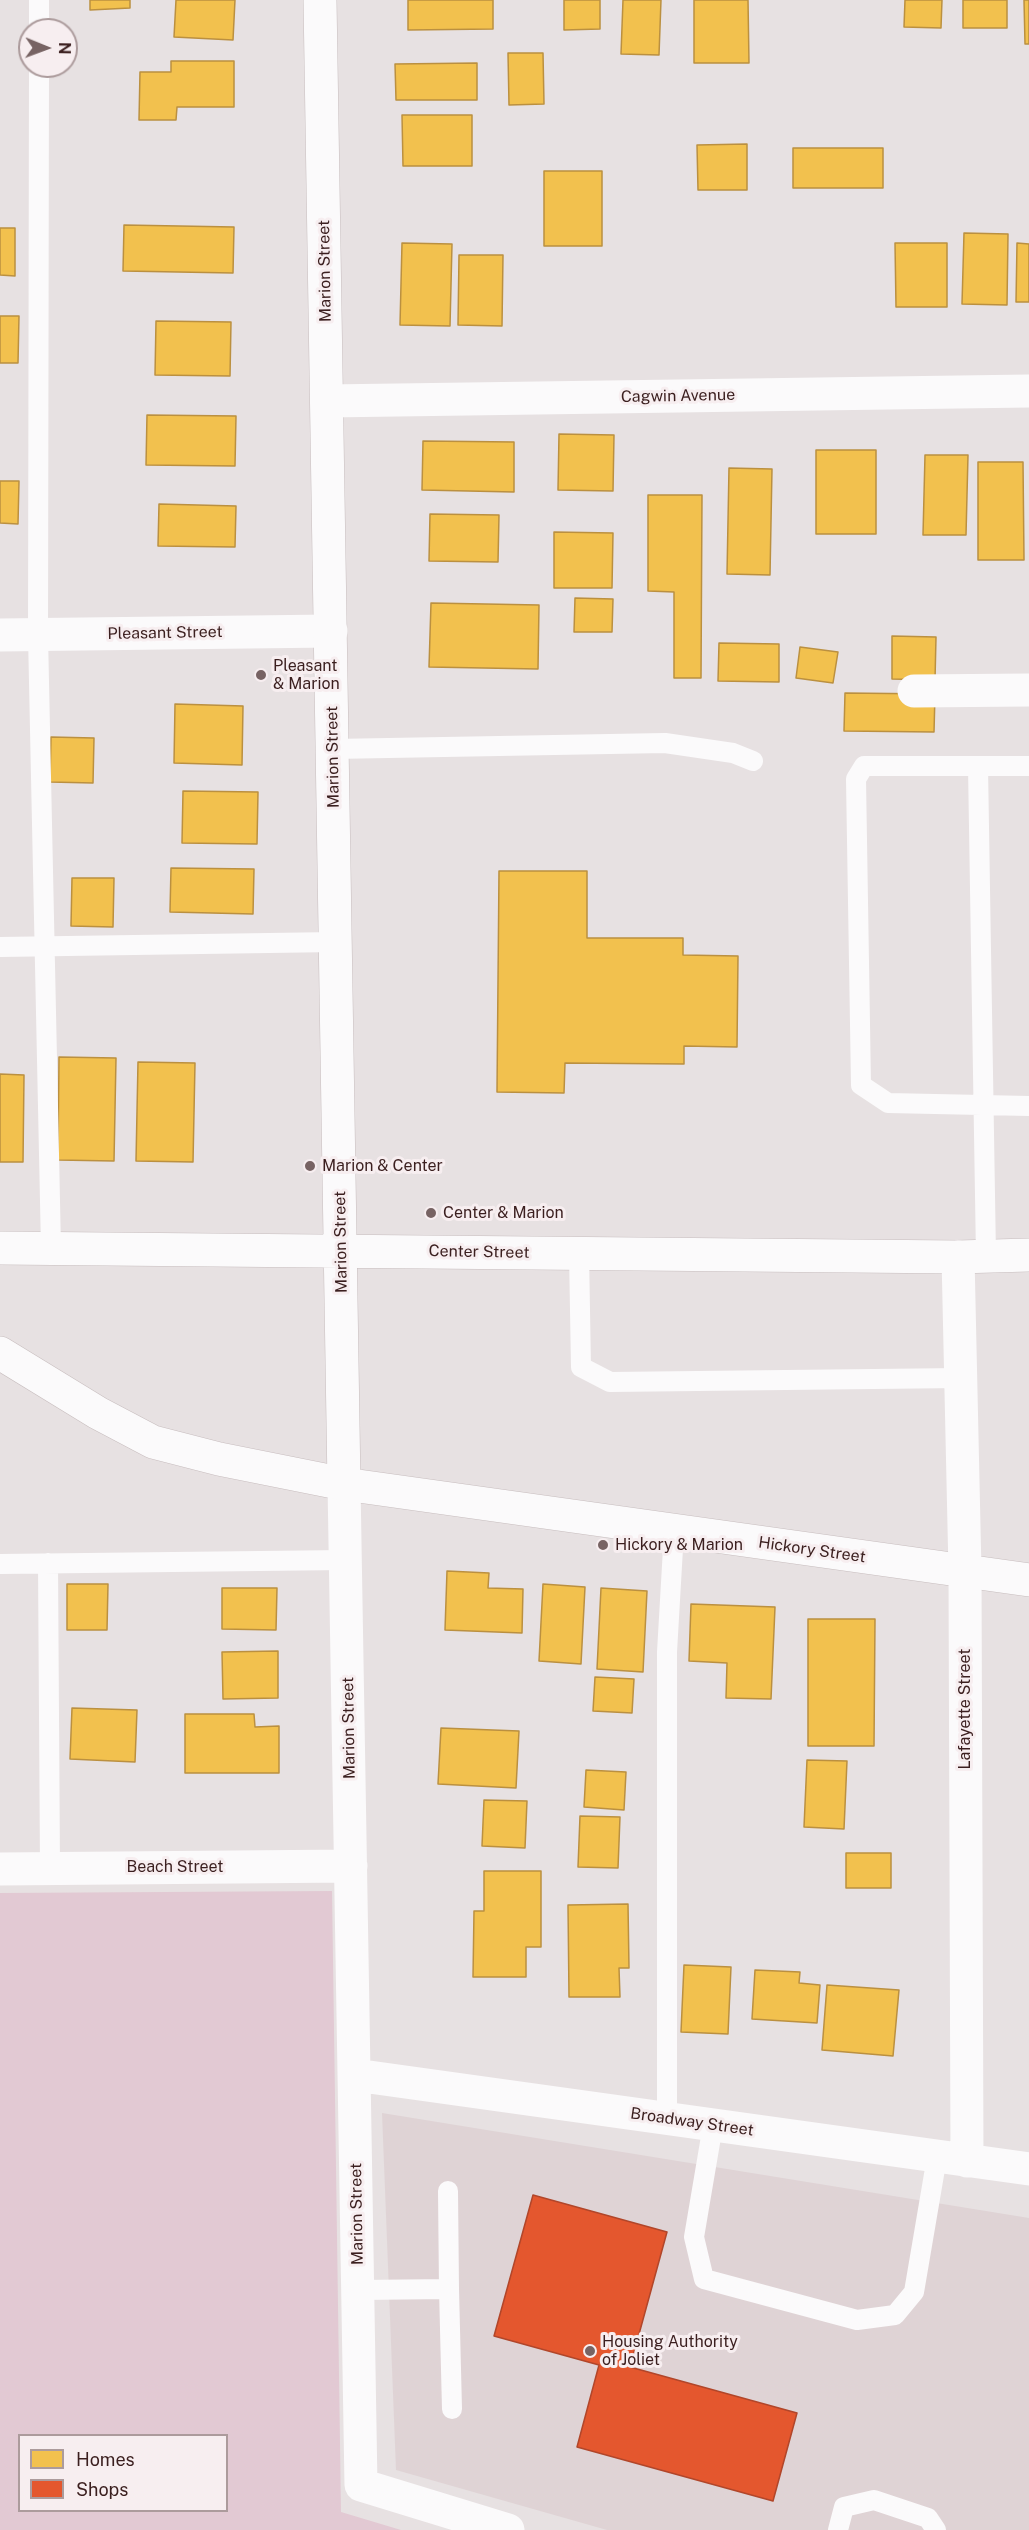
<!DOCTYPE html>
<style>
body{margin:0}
#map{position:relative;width:1029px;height:2530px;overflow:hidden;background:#e7e1e2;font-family:"Public Sans",sans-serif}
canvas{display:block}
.legend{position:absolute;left:18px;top:2434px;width:210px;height:78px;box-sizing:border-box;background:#f7eef0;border:2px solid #ac9b9c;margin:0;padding:8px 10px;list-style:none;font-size:18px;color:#3b1f1f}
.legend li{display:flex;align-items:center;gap:12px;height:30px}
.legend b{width:30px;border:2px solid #ac9b9c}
.north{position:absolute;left:18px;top:18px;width:60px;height:60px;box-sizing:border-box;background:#f7eef0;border:2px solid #ac9b9c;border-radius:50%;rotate:91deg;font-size:16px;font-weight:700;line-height:24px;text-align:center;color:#3b1f1f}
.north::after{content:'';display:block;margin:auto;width:21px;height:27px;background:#776363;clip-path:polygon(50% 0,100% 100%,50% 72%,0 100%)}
</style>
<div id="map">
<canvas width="1029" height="2530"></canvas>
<ul class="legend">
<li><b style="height:16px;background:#f2c14e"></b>Homes</li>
<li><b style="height:16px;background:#e4572e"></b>Shops</li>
</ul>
<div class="north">N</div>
</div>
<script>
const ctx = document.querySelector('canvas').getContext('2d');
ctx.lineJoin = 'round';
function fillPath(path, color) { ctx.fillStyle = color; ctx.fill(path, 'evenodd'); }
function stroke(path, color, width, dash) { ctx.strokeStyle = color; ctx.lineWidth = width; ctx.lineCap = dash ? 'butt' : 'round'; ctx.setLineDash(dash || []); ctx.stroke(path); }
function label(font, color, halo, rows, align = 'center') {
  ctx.font = font + ' "Public Sans",sans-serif'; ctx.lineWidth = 6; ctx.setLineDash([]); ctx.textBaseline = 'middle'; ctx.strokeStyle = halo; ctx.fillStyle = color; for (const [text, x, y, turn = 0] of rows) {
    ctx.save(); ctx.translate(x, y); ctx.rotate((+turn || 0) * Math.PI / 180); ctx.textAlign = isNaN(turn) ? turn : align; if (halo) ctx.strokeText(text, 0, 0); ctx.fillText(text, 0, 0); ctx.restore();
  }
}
fillPath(new Path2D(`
 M382,2113L1029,2218V2530H607L396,2470Z`), '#dfd3d5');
fillPath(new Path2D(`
 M332,1891L341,2512L401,2530H0V1893ZM20,2436H226V2510H20Z`), '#e2c9d3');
const homes = new Path2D(`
 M90,0H130V8L90,10Z
 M176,0H235L233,40L174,37Z
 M408,0H493V29L408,30Z
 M564,0H600V29L564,30Z
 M623,0H661L659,55L621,54Z
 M694,0H748L749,63H694Z
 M905,0H942L941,28L904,27Z
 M963,0H1007V28H963Z
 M1024,0H1029V44H1025Z
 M508,53H543L544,104L509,105Z
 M171,61H234V107H177L176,120H139L140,72H171Z
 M477,63V100H396L395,64Z
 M402,115H472V166H403Z
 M747,144V190H698L697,145Z
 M793,148H883V188H793Z
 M544,171H602V246H544Z
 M124,225L234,227L233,273L123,271Z
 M0,228H15V276L0,275Z
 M964,233L1008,234L1007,305L962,304Z
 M402,243L452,244L450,326L400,325Z
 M895,243H947V307H896Z
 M1017,243L1029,244V302H1016Z
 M459,255H503L502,326L458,325Z
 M0,316H19L18,363H0Z
 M156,321L231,322L230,376L155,375Z
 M147,415L236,416L235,466L146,465Z
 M559,434L614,435L613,491L558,490Z
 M423,441L514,442V492L422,490Z
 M816,450H876V534H816Z
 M925,455H968L966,535H923Z
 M978,462H1023L1024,560H978Z
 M729,468L772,469L770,575L727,574Z
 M0,481H19L18,524L0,523Z
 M648,495H702L701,678H674V592L648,591Z
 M159,504L236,506L235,547L158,546Z
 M430,514L499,515L498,562L429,561Z
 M554,532L613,533L612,588H554Z
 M575,598L613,599L612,632H574Z
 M431,603L539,605L538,669L429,667Z
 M892,636L936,637L935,680L892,679Z
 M719,643L779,644V682L718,681Z
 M800,647L838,652L833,683L796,678Z
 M845,693L935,694L934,732L844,731Z
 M175,704L243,706L242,765L174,763Z
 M51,737L94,738L93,783L50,782Z
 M183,791L258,792L257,844L182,843Z
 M171,868L254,869L253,914L170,912Z
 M499,871H587V938H683V955L738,956L737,1047L684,1046V1064L565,1063L564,1093L497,1092Z
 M72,878H114L113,927L71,926Z
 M59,1057L116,1058L114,1161L58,1160Z
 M138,1062L195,1063L193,1162L136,1161Z
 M0,1074L24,1075L23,1162H0Z
 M447,1571L489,1573L488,1588L523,1589L522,1633L445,1630Z
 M67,1584H108L107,1630H67Z
 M543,1584L585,1587L581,1664L539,1661Z
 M222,1588H277L276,1630L222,1629Z
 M601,1588L647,1591L643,1672L597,1669Z
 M691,1604L775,1607L771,1699L726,1698L727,1663L689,1661Z
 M808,1619H875L874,1746H808Z
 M278,1651V1698L223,1699L222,1652Z
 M595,1677L634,1679L632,1713L593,1711Z
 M72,1708L137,1710L135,1762L70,1759Z
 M185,1714H254L255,1727L279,1726V1773H185Z
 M441,1728L519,1731L516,1788L438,1784Z
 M807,1760L847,1761L844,1829L804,1827Z
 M586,1770L626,1772L624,1810L584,1807Z
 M484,1800L527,1801L525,1848L482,1846Z
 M580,1816L620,1817L618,1868L578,1867Z
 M846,1853H891V1888H846Z
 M484,1871H541V1947H526V1977H473L474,1911H484Z
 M628,1904L629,1968H619L620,1997H569L568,1905Z
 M684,1965L731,1967L728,2034L681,2032Z
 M755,1970L800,1972L799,1983L820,1985L817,2023L752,2019Z
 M827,1985L899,1990L893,2056L822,2050Z`);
fillPath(homes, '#f2c14e');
stroke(homes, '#bb9040', 1.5);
const shops = new Path2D(`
 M533,2195L667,2232L630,2367L797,2413L773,2501L577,2447L599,2365L494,2336Z`);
fillPath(shops, '#e4572e');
stroke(shops, '#b1462a', 1.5);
const secondary = new Path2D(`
 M320,0L344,1484
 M0,1248L958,1257L1029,1255
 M0,1353L98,1413L153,1442L219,1459L344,1484L1029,1580`);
stroke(secondary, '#c7bdbe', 34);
stroke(new Path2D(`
 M39,30V0
 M39,66L38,635L51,1248
 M333,749L665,743L733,753L753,761
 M978,766L986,1256
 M1029,766H864L856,779L861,1085L888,1103L1029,1106
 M0,947L336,942
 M579,1253L581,1367L610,1382L961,1378
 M48,1563L50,1868
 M0,1564L346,1560
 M667,2119V1652L674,1531
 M713,2125L694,2237L704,2279L857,2320L895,2315L914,2292L937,2157
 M449,2289L452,2409
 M358,2290L449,2289L448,2191
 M838,2530L844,2507L874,2500L928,2518L936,2530`), '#fbfafb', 20);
stroke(new Path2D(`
 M327,401L1029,391
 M0,635L331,631
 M914,691L1029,690
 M958,1257L965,1571L967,2161
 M344,1484L361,2485L508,2530
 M0,1869L351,1866
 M355,2075L1029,2169`), '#fbfafb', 33);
stroke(secondary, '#fbfafb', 33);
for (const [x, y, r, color] of [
 [261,675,6,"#776363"],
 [310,1166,6,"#776363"],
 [431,1213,6,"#776363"],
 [603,1545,6,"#776363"],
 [590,2351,6,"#776363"]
]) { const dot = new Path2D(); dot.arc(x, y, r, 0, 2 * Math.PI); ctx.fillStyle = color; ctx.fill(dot); stroke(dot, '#f7eef0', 2); }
label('16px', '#3b1f1f', '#f7eef0', [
 ["Marion Street",325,271,-91],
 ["Cagwin Avenue",678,396,-1],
 ["Pleasant Street",165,633,-1],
 ["Marion Street",333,757,-91],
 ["Marion Street",341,1242,-91],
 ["Center Street",479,1252,1],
 ["Hickory Street",812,1550,8],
 ["Lafayette Street",965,1709,-90],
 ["Marion Street",349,1728,-91],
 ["Beach Street",175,1867],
 ["Broadway Street",692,2122,8],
 ["Marion Street",357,2214,-91]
]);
label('16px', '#3b1f1f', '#f7eef0', [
 ["Pleasant",273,666],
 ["& Marion",273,684],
 ["Marion & Center",322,1166],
 ["Center & Marion",443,1213],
 ["Hickory & Marion",615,1545],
 ["Housing Authority",602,2342],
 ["of Joliet",602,2360]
], 'left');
</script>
